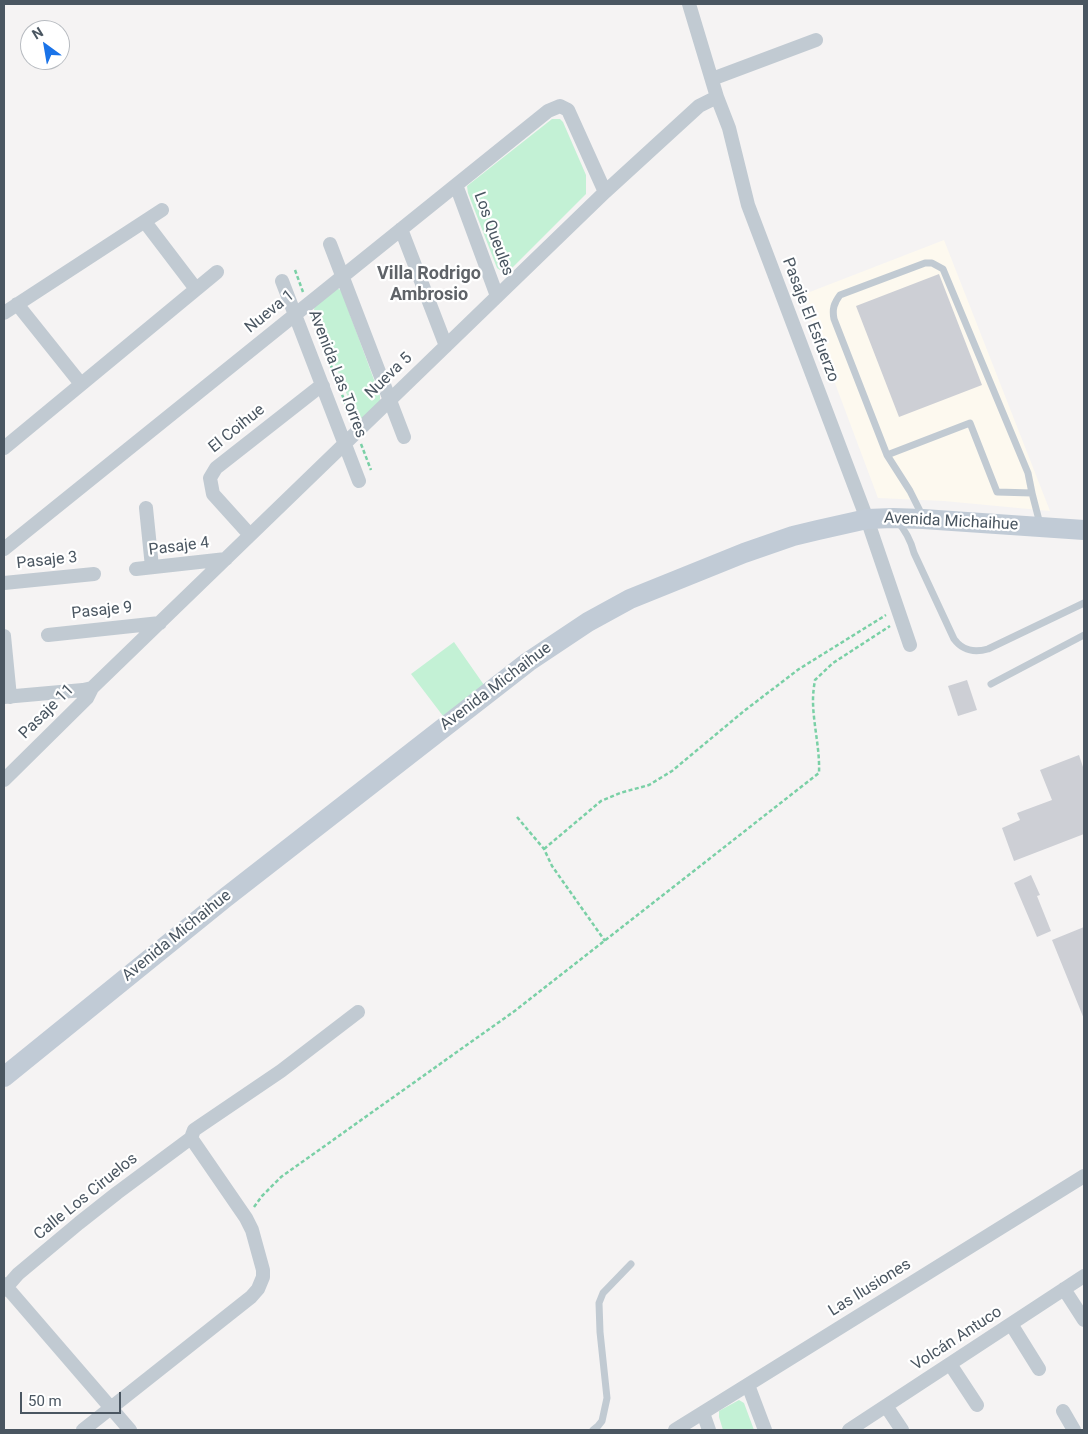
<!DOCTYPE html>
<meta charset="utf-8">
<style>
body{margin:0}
#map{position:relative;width:1088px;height:1434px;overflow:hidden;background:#f5f3f3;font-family:Roboto,sans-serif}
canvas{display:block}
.frame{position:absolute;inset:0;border:5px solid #4a5661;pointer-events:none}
.north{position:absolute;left:20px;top:20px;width:50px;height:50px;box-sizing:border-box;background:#fff;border:1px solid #b7bbc0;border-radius:50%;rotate:328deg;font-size:14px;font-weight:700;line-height:20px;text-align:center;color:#4a5661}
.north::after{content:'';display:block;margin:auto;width:18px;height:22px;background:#1a73e8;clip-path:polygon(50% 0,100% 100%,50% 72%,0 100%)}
.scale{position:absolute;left:20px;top:1392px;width:101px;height:22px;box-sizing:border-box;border:2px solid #4a5661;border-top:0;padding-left:6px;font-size:15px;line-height:18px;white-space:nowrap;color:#4a5661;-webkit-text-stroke:4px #fff;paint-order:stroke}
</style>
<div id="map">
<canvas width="1088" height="1434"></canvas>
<div class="frame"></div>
<div class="north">N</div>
<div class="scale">50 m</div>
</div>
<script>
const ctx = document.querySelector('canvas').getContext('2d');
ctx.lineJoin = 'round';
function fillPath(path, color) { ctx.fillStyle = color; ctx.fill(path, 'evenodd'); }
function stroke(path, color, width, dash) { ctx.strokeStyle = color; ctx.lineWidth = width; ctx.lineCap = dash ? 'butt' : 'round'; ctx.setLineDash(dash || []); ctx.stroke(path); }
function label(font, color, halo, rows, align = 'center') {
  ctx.font = font + ' Roboto,sans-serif'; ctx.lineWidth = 4.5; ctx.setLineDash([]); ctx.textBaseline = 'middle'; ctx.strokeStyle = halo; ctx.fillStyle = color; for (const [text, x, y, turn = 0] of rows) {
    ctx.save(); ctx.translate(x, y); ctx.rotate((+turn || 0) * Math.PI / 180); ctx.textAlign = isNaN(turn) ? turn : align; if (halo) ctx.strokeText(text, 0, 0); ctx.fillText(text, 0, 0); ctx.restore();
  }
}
fillPath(new Path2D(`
 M944,240L1050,511L944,501L878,498L802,295Z`), '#fdf9ef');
fillPath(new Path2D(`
 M552,119H560L563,122L586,175V194L506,274L497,268L468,193L467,186Z
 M336,288L341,290L380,396V402L360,422L356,418L314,310L315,304Z
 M454,642L484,685L443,716L411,674Z
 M739,1400L744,1403L754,1430H723L719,1417V1411Z`), '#c3f1d5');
fillPath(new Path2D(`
 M939,274L982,385L899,417L856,306Z
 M967,680L977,710L958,716L948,686Z
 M1079,755L1084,770V834L1014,861L1002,828L1020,820L1017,813L1052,800L1040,770Z
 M1031,875L1040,895L1037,896L1051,931L1037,937L1014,883Z
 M1084,927V1019L1052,940Z`), '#cdcfd5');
stroke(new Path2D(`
 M295,270L303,292
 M312,316L351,418
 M361,444L371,470
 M517,817L544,849L552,866L605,941
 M544,849L601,801L620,793L649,785L672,771L744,711L799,669L886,615
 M254,1207L262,1196L281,1177L516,1010L819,773C820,748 813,724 813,700C813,693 814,686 815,680L833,663L890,626`), '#7ad0a6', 2.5, [4, 2.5]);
stroke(new Path2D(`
 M887,455L834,319C832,309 834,303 840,295L925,263H932L943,269L1028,473L1032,493
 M922,515L910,491L887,455L970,423L997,492L1032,493L1040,524
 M897,521C906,531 911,541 914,553L954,639C963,651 974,653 988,649L1084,603
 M991,684L1084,635
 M593,1430L598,1426L602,1421L607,1398L600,1332L599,1303L603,1293L631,1264`), '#c1cad2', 7);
stroke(new Path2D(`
 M689,4L717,97L729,128L748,205L867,519L910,645
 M712,79L816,40
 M456,185L497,296
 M145,222L196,289
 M401,229L446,346
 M330,244L404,437
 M282,281L359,481
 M17,304L81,384
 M4,313L162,210
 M4,448L217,272
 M146,508L152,567
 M250,535L213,494L210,478L216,468L318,388L323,386
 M4,549L548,111L560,106L568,110L605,192
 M136,569L226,559
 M4,583L94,574
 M48,635L160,623
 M4,636L10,697
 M4,697L83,690L92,688
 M4,780L87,698L92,688L605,192L699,106L717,97
 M191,1138L194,1130L281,1071L358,1012
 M4,1284L130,1430
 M1064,1289L1084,1320
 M4,1290L18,1274L79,1223L117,1193L191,1138
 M1011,1324L1039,1369
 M950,1364L977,1405
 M748,1385L765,1430
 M886,1406L902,1430
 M1063,1411L1074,1430
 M703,1413L709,1430
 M83,1430L251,1297L258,1289L263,1277V1270L252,1230L246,1218L191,1138
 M675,1430L1084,1176
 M849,1430L1084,1276`), '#c1cad2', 14);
stroke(new Path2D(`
 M4,1077L225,898L528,662L588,622L630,599L744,553L793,536L818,530L867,519L893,518L923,519L1084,530`), '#c1cbd6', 20);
label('16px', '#4a5661', '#fff', [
 ["Los Queules",493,234,70],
 ["Nueva 1",270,312,-39],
 ["Pasaje El Esfuerzo",810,320,69],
 ["Avenida Las Torres",337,374,69],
 ["Nueva 5",389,376,-44],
 ["El Coihue",237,429,-39],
 ["Avenida Michaihue",951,522,3],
 ["Pasaje 4",179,547,-7],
 ["Pasaje 3",47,561,-6],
 ["Pasaje 9",102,611,-6],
 ["Avenida Michaihue",496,687,-37],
 ["Pasaje 11",47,712,-45],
 ["Avenida Michaihue",177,936,-39],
 ["Calle Los Ciruelos",86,1197,-39],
 ["Las Ilusiones",870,1288,-32],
 ["Volcán Antuco",957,1339,-33]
]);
label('bold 18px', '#5f6368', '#fff', [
 ["Villa Rodrigo",429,274],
 ["Ambrosio",429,295]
]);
</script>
